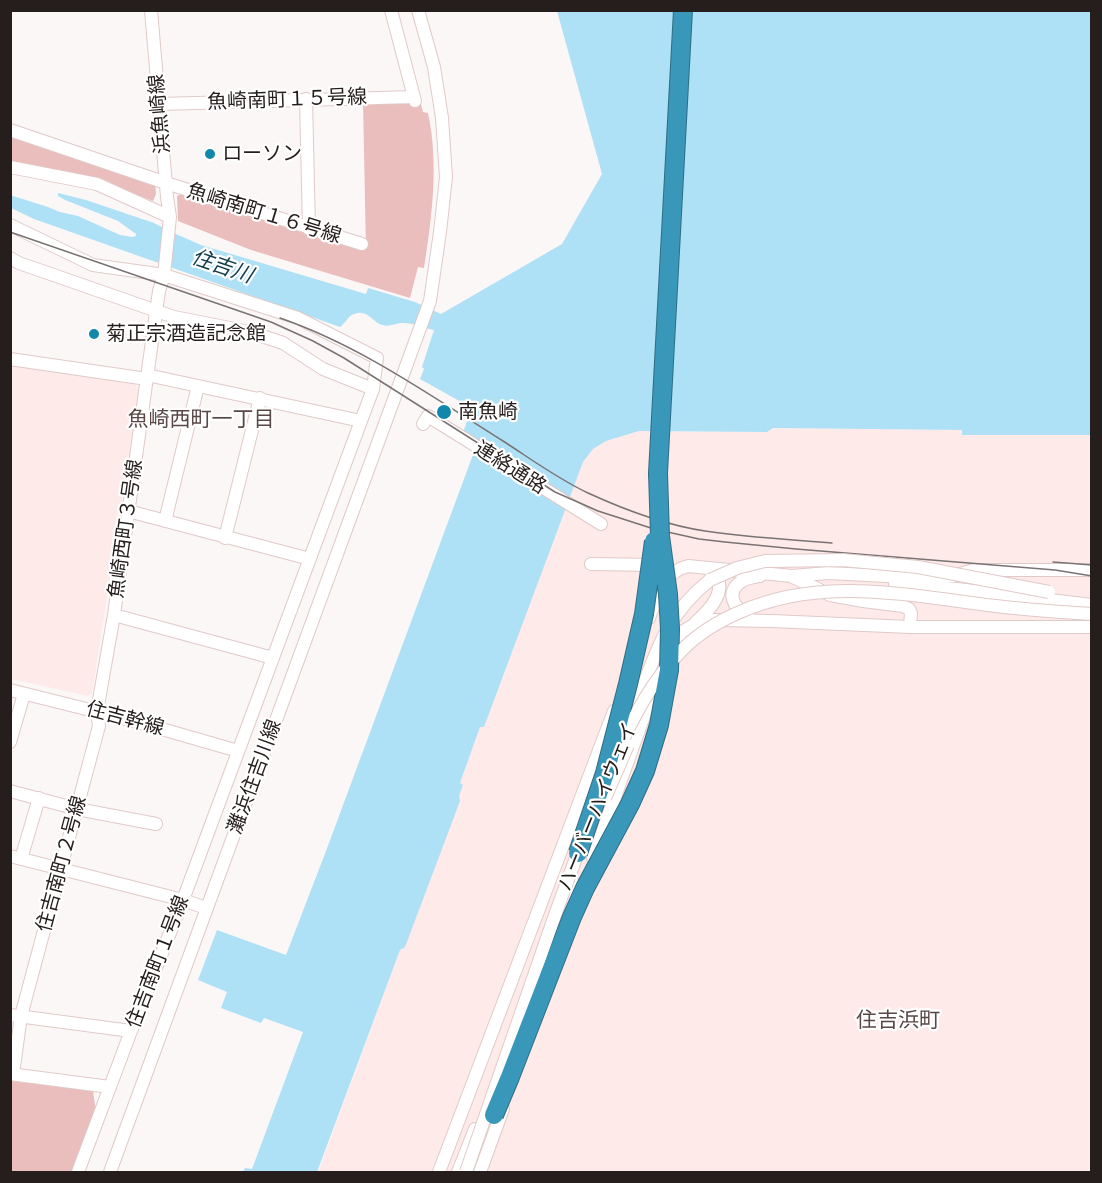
<!DOCTYPE html>
<meta charset="utf-8">
<style>
body{margin:0}
#map{position:relative;width:1102px;height:1183px;overflow:hidden;background:#fcf7f7;font-family:"PT Sans",sans-serif}
canvas{display:block}
.frame{position:absolute;inset:0;border:12px solid #261e1d;pointer-events:none}
</style>
<div id="map">
<canvas width="1102" height="1183"></canvas>
<div class="frame"></div>
</div>
<script>
const ctx = document.querySelector('canvas').getContext('2d');
ctx.lineJoin = 'round';
function fillPath(path, color) { ctx.fillStyle = color; ctx.fill(path, 'evenodd'); }
function stroke(path, color, width, dash) { ctx.strokeStyle = color; ctx.lineWidth = width; ctx.lineCap = dash ? 'butt' : 'round'; ctx.setLineDash(dash || []); ctx.stroke(path); }
function label(font, color, halo, rows, align = 'center') {
  ctx.font = font + ' "PT Sans","Noto Sans JP",sans-serif'; ctx.lineWidth = 4.5; ctx.setLineDash([]); ctx.textBaseline = 'middle'; ctx.strokeStyle = halo; ctx.fillStyle = color; for (const [text, x, y, turn = 0] of rows) {
    ctx.save(); ctx.translate(x, y); ctx.rotate((+turn || 0) * Math.PI / 180); ctx.textAlign = isNaN(turn) ? turn : align; if (halo) ctx.strokeText(text, 0, 0); ctx.fillText(text, 0, 0); ctx.restore();
  }
}
fillPath(new Path2D(`
 M11,365L134,382L139,390L92,694L88,696L11,679Z
 M773,428L962,430V435H1091V1172H318L400,950L405,947L462,785L460,783L480,727H484L583,461L593,449L606,441L639,431L767,432Z`), '#feeae9');
fillPath(new Path2D(`
 M420,101L423,112L428,113C439,164 432,217 424,268L418,267L410,298L251,250L178,221L177,196L183,193L366,250L363,102Z
 M10,134L155,181L156,194L153,201L98,180L11,163Z
 M11,1081L93,1091L96,1112L72,1172H11Z`), '#e9bebc');
fillPath(new Path2D(`
 M557,11H1091V435H962V430L773,428L767,432L639,431L606,441L593,449L583,462L484,727H480L460,783L463,785L459,796L460,801L405,947L400,950L317,1172H243L245,1168L252,1169L303,1032L264,1018L261,1023L221,1008L227,992L198,980L217,930L286,955L326,851L474,452L459,443L472,408L420,379L424,369L422,367L434,330C424,328 411,322 401,323C394,324 390,327 382,325C373,322 368,311 358,313C348,314 347,322 340,327L34,219L11,208L10,195L48,207L60,212L78,216L120,235L132,237L136,236V234L118,221L65,200L58,196V193L86,200L154,223L176,234L201,245L366,294L368,288L415,302L441,314L562,244L602,174Z`), '#aee0f6');
const minor = new Path2D(`
 M391,10L415,101
 M306,99L309,229
 M159,104L414,97
 M10,130L166,183L362,244
 M10,167L97,184L170,217
 M10,225L93,265L164,275L298,318L377,358L373,389L361,421L183,900L131,1031L78,1172
 M10,258L19,263L174,317L250,332L283,343L323,369L373,389
 M10,359L147,379
 M147,375L361,421
 M423,424L428,416L601,524
 M128,511L310,559
 M165,521L198,386
 M225,538L260,398
 M591,564L657,565
 M793,577L830,595L863,601L903,606L909,609L911,613L910,627
 M895,584L957,589L1092,605
 M114,615L273,658
 M748,615C733,608 725,592 742,581C747,578 754,577 760,576
 M649,618C657,597 663,572 688,566L792,576L828,573L906,577L953,576L974,570H1092
 M695,623C710,610 731,588 711,571
 M670,647L682,632L690,627L698,623L716,620L772,621L910,627H1092
 M10,690L134,721L238,751
 M635,709C654,657 665,615 710,580
 M10,742L24,694
 M10,791L77,809L156,824
 M10,856L183,900L206,908
 M593,858L653,691
 M21,859L39,798
 M560,928L572,881
 M10,1015L131,1031
 M10,1074L110,1087
 M13,1074L21,1016L99,726L97,711L114,615L159,291L164,275L170,217L167,197L151,10
 M110,1172L430,301L440,232L446,177L442,118L434,67L418,10
 M439,1172L614,711
 M458,1172L475,1129
 M480,1172L503,1109`);
const highway = new Path2D(`
 M658,473L683,10`);
stroke(minor, '#e0cac8', 14);
stroke(highway, '#326d83', 20);
stroke(minor, '#fff', 12);
stroke(highway, '#3997ba', 18);
stroke(new Path2D(`
 M10,232L271,322L313,341L344,358L555,492L598,511L654,529L699,539L725,542L796,549L1055,570L1092,576
 M280,318C361,346 431,396 503,441C531,459 558,479 588,493C625,510 665,525 705,531C747,537 790,540 832,543
 M1053,562L1092,565`), '#7a7373', 1.5);
const minorBridge = new Path2D(`
 M710,580L737,568L765,561L843,560L918,567L1049,592
 M617,753C634,715 653,679 683,649C699,633 719,621 740,612C823,575 910,596 996,606C1028,610 1060,612 1092,614
 M605,798L628,745
 M466,1172L555,915L580,847`);
const highwayBridge = new Path2D(`
 M578,853L605,773L628,684L644,614L654,541
 M494,1115L510,1077L572,917L585,888L630,804L645,771L659,725L669,670L670,629L668,594L660,536L658,473`);
stroke(minorBridge, '#e0cac8', 14, []);
stroke(highwayBridge, '#326d83', 20, []);
stroke(minorBridge, '#fff', 12);
stroke(highwayBridge, '#3997ba', 18);
for (const [x, y, r, color] of [
 [210,154,6,"#1287ac"],
 [94,334,6,"#1287ac"],
 [444,412,8,"#1287ac"]
]) { const dot = new Path2D(); dot.arc(x, y, r, 0, 2 * Math.PI); ctx.fillStyle = color; ctx.fill(dot); stroke(dot, '#fff', 2); }
label('20px', '#261e1d', '#fff', [
 ["魚崎南町１５号線",287,100,-2],
 ["浜魚崎線",160,114,-95],
 ["魚崎南町１６号線",264,214,17],
 ["連絡通路",510,468,32],
 ["魚崎西町３号線",126,529,-82],
 ["住吉幹線",125,719,15],
 ["灘浜住吉川線",255,777,-70],
 ["ハーバーハイウェイ",598,807,-68],
 ["住吉南町２号線",62,864,-75],
 ["住吉南町１号線",158,962,-69]
]);
label('20px', '#261e1d', '#fff', [
 ["ローソン",222,154],
 ["菊正宗酒造記念館",106,334],
 ["南魚崎",458,412]
], 'left');
label('italic 21px', '#113c4c', '#fff', [
 ["住吉川",222,267,19]
]);
label('21px', '#5a4747', '#fff', [
 ["魚崎西町一丁目",201,420],
 ["住吉浜町",898,1021]
]);
</script>
